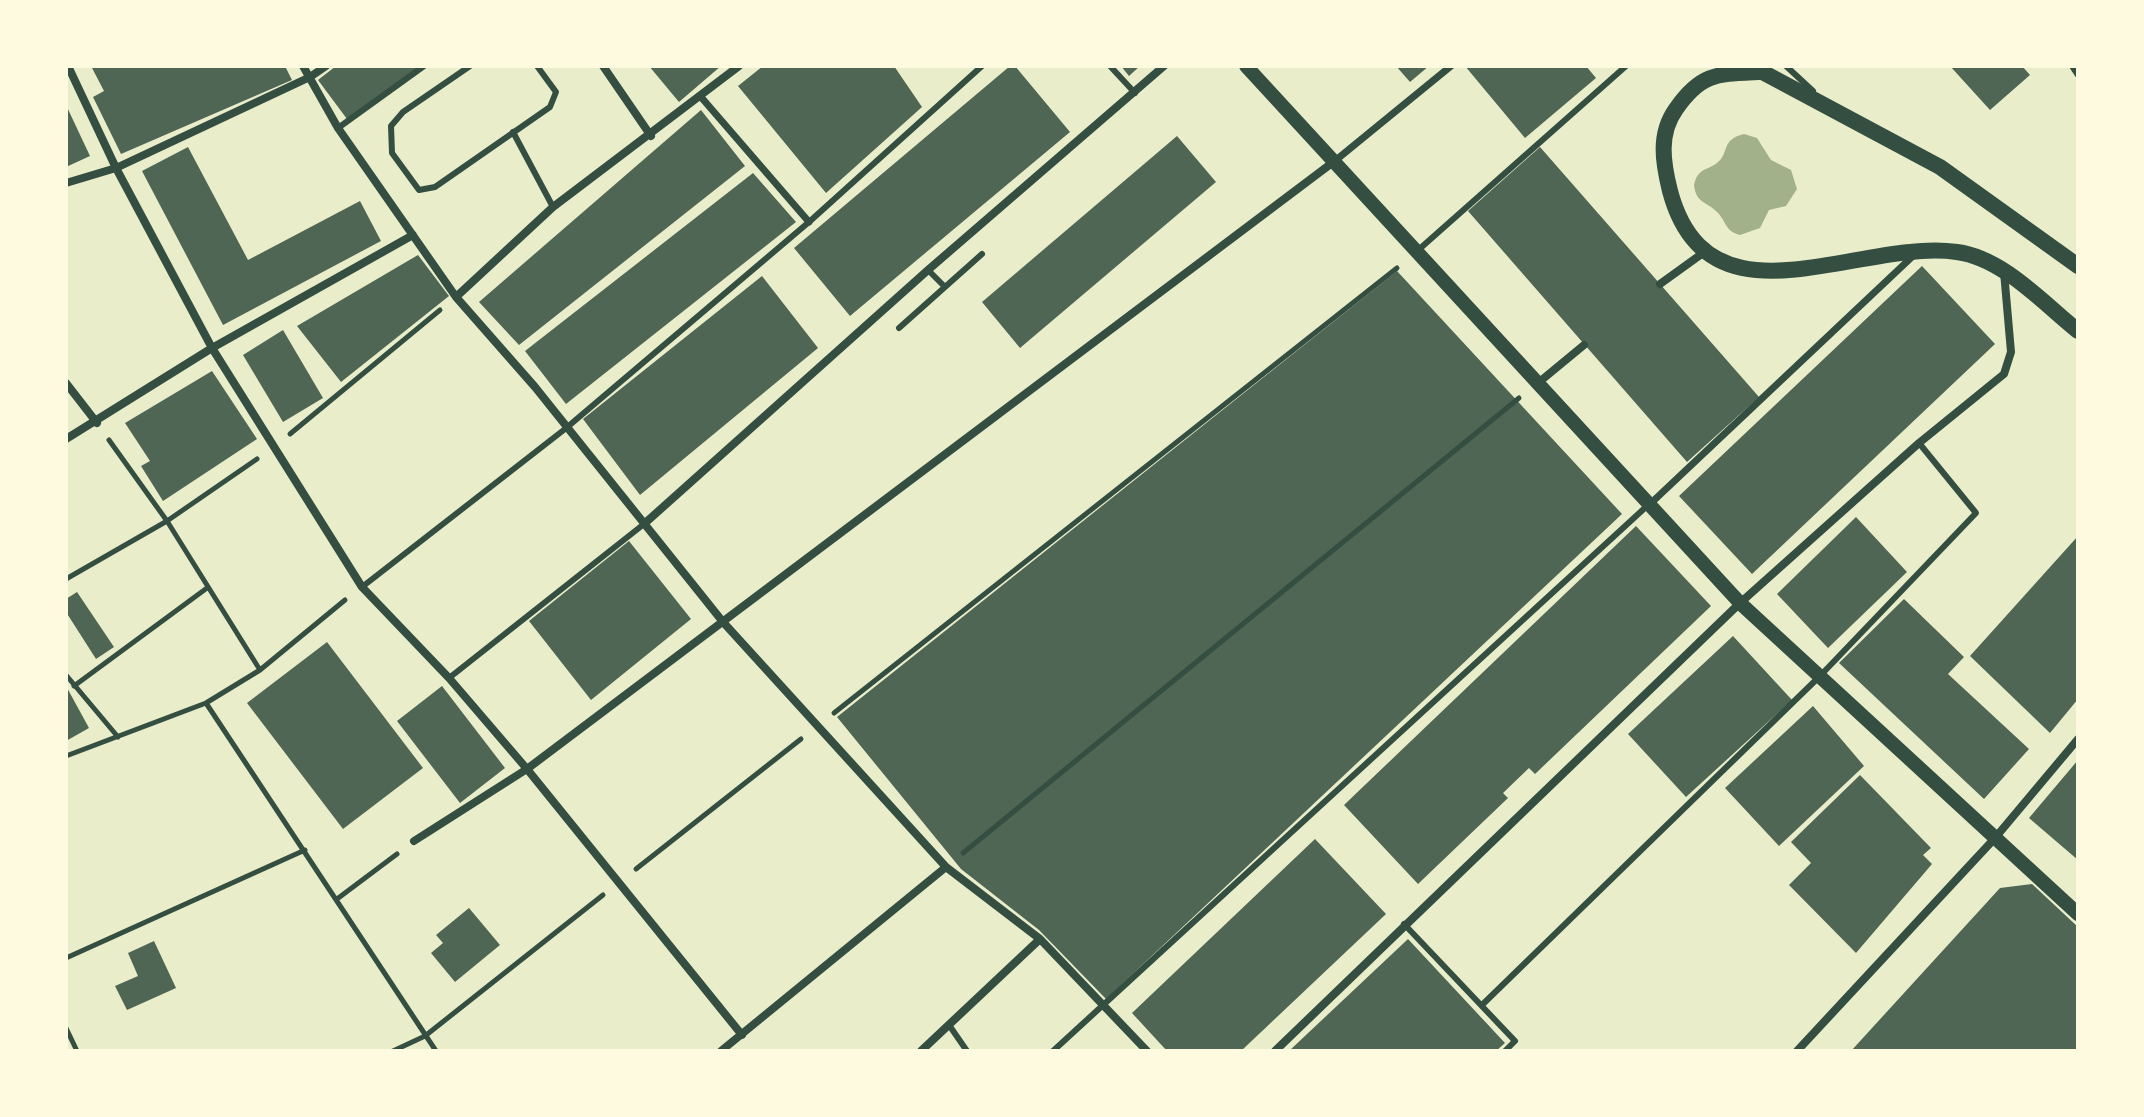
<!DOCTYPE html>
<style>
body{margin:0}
#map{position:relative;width:2144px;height:1117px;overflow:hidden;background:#e9edc9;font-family:"Asap Condensed",sans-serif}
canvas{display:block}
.frame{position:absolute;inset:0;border:68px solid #fefae0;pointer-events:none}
</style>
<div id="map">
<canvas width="2144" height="1117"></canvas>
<div class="frame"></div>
</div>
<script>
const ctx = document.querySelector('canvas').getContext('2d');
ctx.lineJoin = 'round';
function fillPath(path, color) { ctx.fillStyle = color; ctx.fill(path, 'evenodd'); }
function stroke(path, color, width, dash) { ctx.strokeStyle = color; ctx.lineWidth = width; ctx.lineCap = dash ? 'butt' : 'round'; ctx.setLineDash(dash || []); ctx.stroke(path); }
fillPath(new Path2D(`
 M1744,134L1757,138L1771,160L1791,170L1797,189L1786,206L1769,210L1760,228L1740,235C1725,231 1727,223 1718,213C1707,201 1696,204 1694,185C1698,168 1706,171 1717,163C1730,153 1720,140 1744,134Z`), '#a3b18a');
fillPath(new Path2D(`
 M91,66H285L292,80L121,154L93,97L104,91Z
 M336,66H420L347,119L318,80Z
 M649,66H721L679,102Z
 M763,66H894L922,107L826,193L738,86Z
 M1010,66H1015L1070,132L850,316L794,248Z
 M1121,66H1140L1129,76Z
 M1396,66H1429L1410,82Z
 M1465,66H1586L1596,78L1525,138Z
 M1950,66H2022L2030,75L1990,110Z
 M66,105L90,156L66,167Z
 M701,110L745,166L519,345L479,302Z
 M1177,136L1216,182L1020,348L982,302Z
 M188,147L248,260L360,201L381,241L223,325L142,171Z
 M1540,147L1759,397L1687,462L1468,211Z
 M753,173L796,222L566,404L525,351Z
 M418,255L449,296L341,382L297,326Z
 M1922,266L1995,344L1752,574L1679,496Z
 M1397,271L1622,514L1106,999L1039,930L961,869L837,717Z
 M762,276L818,348L640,495L583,419Z
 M283,330L323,398L283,422L243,355Z
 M212,371L257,439L163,501L141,466L150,461L125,423Z
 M1856,517L1907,572L1828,648L1777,594Z
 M1636,526L1711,606L1535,774L1529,768L1503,793L1508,798L1418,884L1344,805Z
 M2078,536V699L2050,733L1970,656Z
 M629,541L691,619L591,700L529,621Z
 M77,592L114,647L96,659L66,612V599Z
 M1904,599L1964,657L1948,674L2029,749L1984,799L1839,663Z
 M1733,636L1792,700L1686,797L1628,734Z
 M327,642L423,768L343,829L247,703Z
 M66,686L89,728L66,741Z
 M442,686L505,768L460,803L397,721Z
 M1813,706L1864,766L1779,846L1725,788Z
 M2078,760V860L2029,818Z
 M1860,775L1931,848L1923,855L1932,864L1856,953L1789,885L1811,863L1791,842Z
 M1315,839L1386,914L1241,1051H1167L1132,1013Z
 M2032,884L2078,927V1051H1851L2000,888Z
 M469,908L500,945L455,982L431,953L443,943L436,935Z
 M1408,939L1505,1043L1496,1051H1289Z
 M154,941L176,988L127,1010L115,986L138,976L128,953Z`), '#4f6655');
stroke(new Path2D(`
 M290,434L440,310
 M109,440L167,521L260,670
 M66,579L167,521L257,459
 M66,675L118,737
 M74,686L207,588
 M206,703L436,1051
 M834,713L1397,268
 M66,756L206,703L260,670L345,600
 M963,853L1519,398
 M636,869L801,739
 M337,899L397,854
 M66,958L305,850
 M66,1028L77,1051
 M393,1051L425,1036L603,895`), '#344e41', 5);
stroke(new Path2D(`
 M470,66L403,112L391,126L392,153L419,190L435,187L550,107L556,92L537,66
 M1110,66L1135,93
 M1786,66L1813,91
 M2072,66L2078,75
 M338,128L424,66
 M513,132L553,207
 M1416,252L1626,66
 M928,270L945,287
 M899,328L982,254
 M362,587L565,429L809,222L982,66
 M449,678L644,524
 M1404,924L1515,1041L1505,1051
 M1483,1004L1819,677L1976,513L1919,443
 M949,1025L967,1051
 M1053,1051L1647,506`), '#344e41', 6);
stroke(new Path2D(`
 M701,97L809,222
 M1336,160L1451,66
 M1649,505L1914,255`), '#344e41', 7);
stroke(new Path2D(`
 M68,66L116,168L212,348L362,587L449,678L527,769L742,1035
 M303,66L338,128L456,297L535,387L723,622L946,867L1040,939L1147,1051
 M603,66L651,136
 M66,183L116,168L310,77L326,66
 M1660,284L1703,253
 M456,297L553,207L739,66
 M66,383L97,423
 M1538,383L1584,345
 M66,439L212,348L413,235
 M644,524L928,270L1164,66
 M414,841L527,769L1336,160
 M721,1051L946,867
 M921,1051L1040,939
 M1275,1051L1740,603L1919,443L2004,374L2011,352L2004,272
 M1797,1051L1995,838L2078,739`), '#344e41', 8);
stroke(new Path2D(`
 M1246,66L1740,603L2078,914`), '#344e41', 14);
stroke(new Path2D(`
 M1753,67L1940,167L2078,266
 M1759,72C1717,74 1701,73 1676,109C1658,134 1663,163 1670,191C1708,334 1858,238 1957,252C2003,258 2043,303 2078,331`), '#344e41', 16);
</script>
